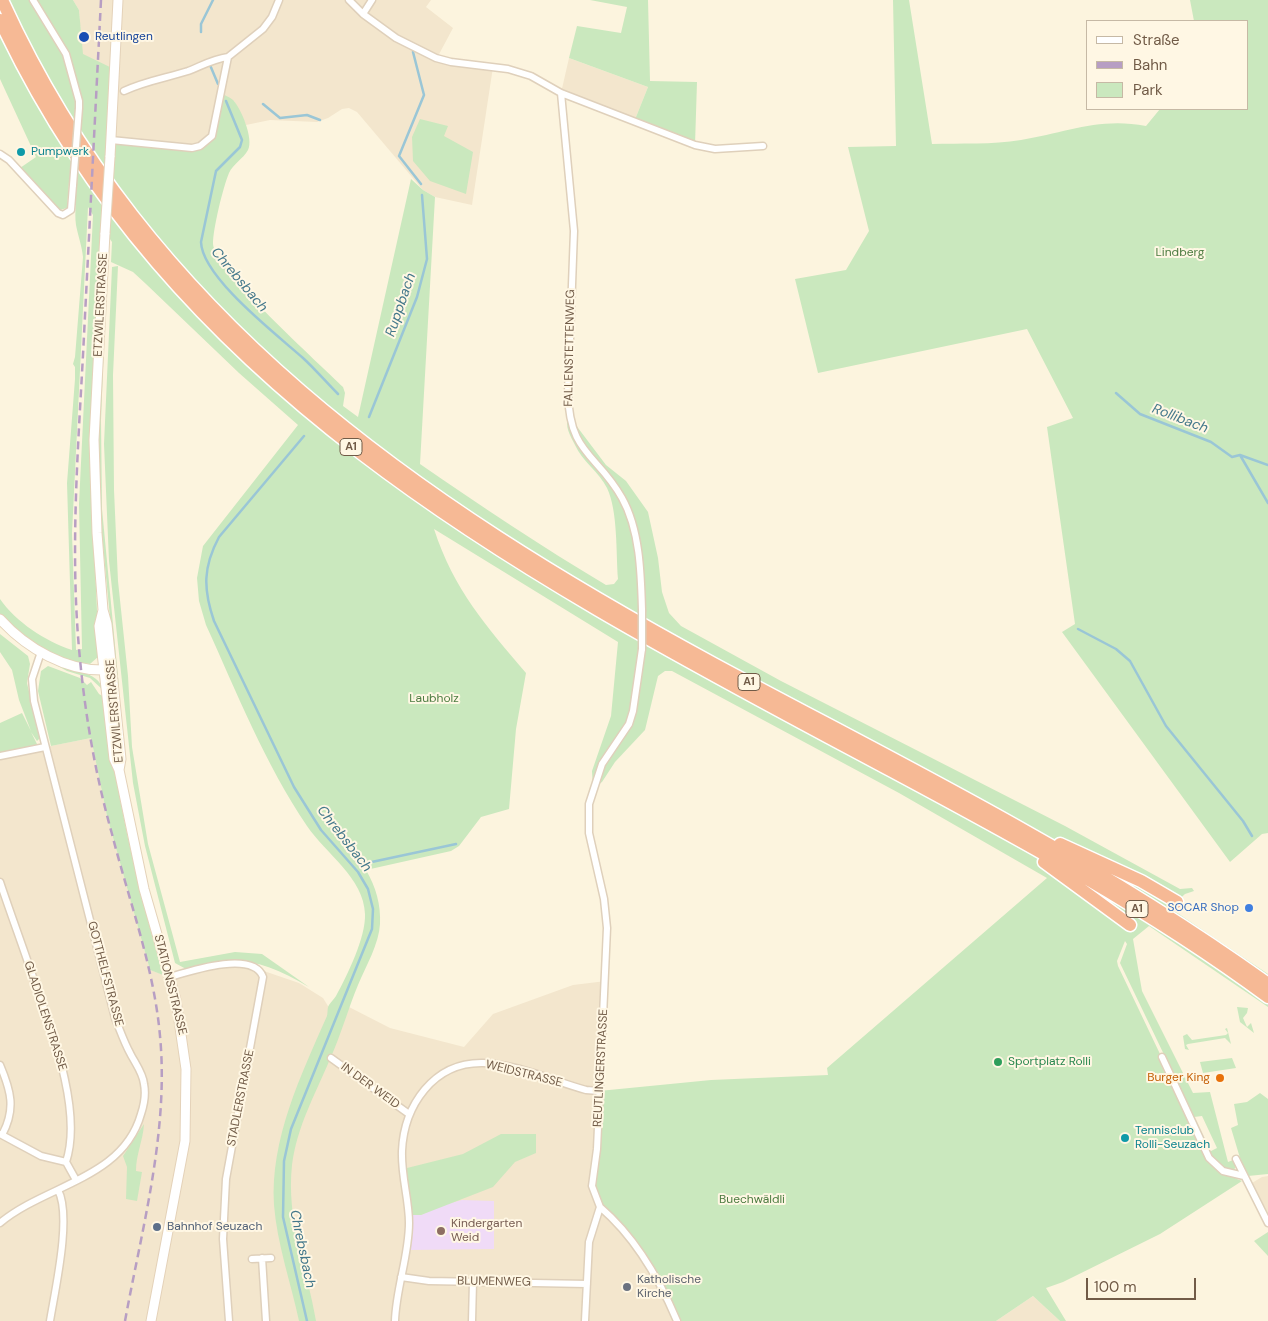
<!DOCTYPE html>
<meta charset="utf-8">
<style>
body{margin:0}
#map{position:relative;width:1268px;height:1321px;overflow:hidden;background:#fcf4de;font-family:"DM Sans",sans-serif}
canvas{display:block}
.legend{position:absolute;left:1086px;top:20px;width:162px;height:90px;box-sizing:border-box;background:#fff7e4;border:1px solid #c6b9a5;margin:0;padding:6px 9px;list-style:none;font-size:15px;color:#715b47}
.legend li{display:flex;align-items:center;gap:10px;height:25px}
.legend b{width:25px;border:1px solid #c6b9a5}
.scale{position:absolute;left:1086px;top:1278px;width:110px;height:22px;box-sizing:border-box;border:2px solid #715b47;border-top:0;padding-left:6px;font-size:15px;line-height:18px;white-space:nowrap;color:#715b47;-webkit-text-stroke:4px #fff7e4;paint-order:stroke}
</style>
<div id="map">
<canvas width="1268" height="1321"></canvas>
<ul class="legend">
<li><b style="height:6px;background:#fff"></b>Straße</li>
<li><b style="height:6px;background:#b79ec3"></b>Bahn</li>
<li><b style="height:14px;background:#cae8be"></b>Park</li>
</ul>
<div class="scale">100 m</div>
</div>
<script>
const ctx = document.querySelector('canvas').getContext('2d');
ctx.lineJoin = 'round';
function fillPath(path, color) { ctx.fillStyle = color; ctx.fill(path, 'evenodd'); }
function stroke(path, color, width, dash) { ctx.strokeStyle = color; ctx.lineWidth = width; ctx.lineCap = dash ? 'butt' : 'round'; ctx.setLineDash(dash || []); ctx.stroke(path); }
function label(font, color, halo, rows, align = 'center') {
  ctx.font = font + ' "DM Sans",sans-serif'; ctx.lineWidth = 4; ctx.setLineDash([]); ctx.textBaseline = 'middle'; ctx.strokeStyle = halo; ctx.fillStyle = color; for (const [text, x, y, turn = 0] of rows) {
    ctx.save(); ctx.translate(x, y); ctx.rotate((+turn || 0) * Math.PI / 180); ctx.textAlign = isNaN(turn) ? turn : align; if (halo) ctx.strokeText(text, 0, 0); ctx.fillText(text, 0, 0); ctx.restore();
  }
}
fillPath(new Path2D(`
 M73,0H431L426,7L453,28L437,58L493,67L472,205L435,197L423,190L357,112L349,108L342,109L328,118L317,122L270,120L246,125L234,101L212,136L200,146L111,140L82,54L79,10Z
 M569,58L648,87L634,122L561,93Z
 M91,738L107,816L150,970L170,977L225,964L258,969L299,983L323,998L328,1006L349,1007L390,1028L464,1047L493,1014L573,985L606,981L598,1106L636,1246L677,1321H0V756Z
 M1268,1176V1217L1252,1183L1262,1177Z
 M1033,1296L1060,1321H996Z`), '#f3e6cd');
fillPath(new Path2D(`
 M462,1200L494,1201V1249L407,1250L409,1215H421L443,1205Z`), '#f0dbf7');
fillPath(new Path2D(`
 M0,0H73L79,10L83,54L114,69L112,140L192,148L212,136L220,93C224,95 230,97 233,100C241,108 254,139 248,150C243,159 233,164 229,173C223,187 213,229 213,244C214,269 321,365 343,387L345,393L343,406L358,417L411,179L423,190L435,197L420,464C481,506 542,547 606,585L614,584L618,579C616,553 618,511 607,488C599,472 582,461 575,445C570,435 564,426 569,416L606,465L626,481L648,512L658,558L662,592L669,613L681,626L781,681L1065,826L1180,889L1192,888L1194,891L1185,894L1170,908L1268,974V1007L1149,926L1133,939L1142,991L1193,1093L1210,1092L1228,1162L1233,1160L1236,1166L1234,1170L1220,1167L1209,1152L1217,1148L1202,1116L1194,1117L1120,963L1127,944L1125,941L1117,961L1118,966L1203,1144C1212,1170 1218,1171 1242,1181L1160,1234L1063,1282L1046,1288L1066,1321H1060L1033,1296L996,1321H677L653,1272L594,1197L599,1091L711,1080L828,1075L827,1068L1047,878L899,793L672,671H665L658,676L645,730L615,762L602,782L593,788L592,771L611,716L618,642L434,529C454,590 486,626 526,673L516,729L509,809L481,817L459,846L451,851L366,870C376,887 381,905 380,924C379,944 366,966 358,985C348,1009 341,1035 330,1059C315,1095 297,1126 292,1165C286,1221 307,1267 316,1321H299C291,1283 277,1244 274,1205C270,1139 301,1075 327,1016C328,1012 327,1008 329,1005C331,1002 334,999 336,996C347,976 366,937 365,914C364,878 326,854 307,826C265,764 237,693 206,625L199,601L197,578L203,546L298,425L239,373L146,284L133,272L111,262L112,242L101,226L90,452L99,656L90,664C57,661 22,637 0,614V599C16,622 45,641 72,650L67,483L75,379V367L73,364L75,357L83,257C82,246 78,236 76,225C74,211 78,199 73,185L69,182L67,208L60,210L20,168L36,157L0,79ZM88,207L93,215L79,504L82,649L76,650L72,533Z
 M590,0H648L650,81L697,82L695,145L634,122L648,87L569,58L577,26L621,33L627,7Z
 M893,0H909L932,144C961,143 992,145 1021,140C1066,133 1098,117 1146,126L1160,109H1247V21H1194L1190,0H1268V833L1262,834L1230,862L1062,632L1075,624L1047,427L1073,418L1027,329L818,373L795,279L846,270L869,231L848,147L896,146Z
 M420,119L448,126L444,136L473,152L466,194L430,181L413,161L412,137Z
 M118,266L113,375L114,490L118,581L128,676L132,747L148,844L180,962L235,952L262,954L309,987C265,961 236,953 186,969L175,963L145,846L133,783L109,561L104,444L112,267Z
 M107,268L101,420L102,509L119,687L117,689L100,515L98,446Z
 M0,634L28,656L30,664L27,683L40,738L37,741L31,732L39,748L0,756V723L22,713L31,731L19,700L12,670L0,652Z
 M54,664C69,670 99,671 103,690L90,678L67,671Z
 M48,666L80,678L87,685L91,682L99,694L104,697C115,791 137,884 163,975L150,970L107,816L91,738L51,746L38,691L41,671Z
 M1237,1007L1248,1008L1247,1013L1243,1018L1247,1027L1251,1023L1254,1033L1240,1022Z
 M1227,1028L1231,1044L1225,1038L1188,1044L1186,1045L1189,1050L1185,1049L1183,1036L1187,1034L1192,1040L1226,1035L1228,1033L1225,1029Z
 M1232,1058L1236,1068L1203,1073L1200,1062Z
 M1260,1093L1268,1099V1174L1248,1176L1240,1158L1231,1128L1238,1125L1234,1104L1247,1102Z
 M144,1124C143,1141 136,1154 136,1171L142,1172L137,1201L126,1199L127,1167L123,1156Z
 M501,1134H536V1153L515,1162L493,1187L421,1215H409L403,1169L463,1154Z
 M1268,1232V1256L1254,1241Z`), '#cae8be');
stroke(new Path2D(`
 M201,32V24L213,0
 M413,52L424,95L399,156L421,184
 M210,65L218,84
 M226,101L242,140L240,147L216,171L201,242C202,277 276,334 303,358C315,369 326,382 338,394
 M263,104L280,118L307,115L320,120
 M1116,393L1140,414L1211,442L1232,457L1240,455L1268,465
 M369,417L417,297L427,259L422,195
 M304,436L219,537C203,567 203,589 214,621L294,787L321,830L358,872L368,889L373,909L372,929L291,1129L284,1161L283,1217L307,1321
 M1240,455L1268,503
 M1078,629L1116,649L1130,661L1166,726L1243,821L1252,836
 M367,863L456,844`), '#9ac6d6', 2.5);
const minor = new Path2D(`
 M33,0L66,54L79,101V108
 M349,0L363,14L396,38L436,58L451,62L508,69L531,76L561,93L695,145L715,149L763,146
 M363,14L372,0
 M124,91C145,81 166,78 188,71C201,66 213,59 228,57
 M561,93L574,231L568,392C569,455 597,453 622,498C640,530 641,574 642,610
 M111,140L192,148L200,146L212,136L228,57L263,29L272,17L279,0
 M0,154L9,160L58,213L63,215L71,210L73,185
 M0,756L45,747
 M0,882C11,915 23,947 34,980C51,1029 83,1111 66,1162L76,1180
 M170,977C190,971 253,950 263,977L226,1179L223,1239L229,1321
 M1162,1057L1209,1158L1223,1171L1244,1176
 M331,1058L409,1114
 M0,1065C11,1091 16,1109 2,1135
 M0,1134L41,1156L66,1162
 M1236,1159L1268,1223
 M600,1207C635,1237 659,1278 677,1321
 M0,1223C45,1185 123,1179 141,1114C144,1105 146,1094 144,1084C143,1073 135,1063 130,1053C124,1042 120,1030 115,1018L34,701L32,679L41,652
 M262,1258L266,1321
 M252,1259L271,1258
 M401,1277L429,1281L587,1284
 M50,1321C55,1290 72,1216 58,1190
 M395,1321C396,1288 409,1256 409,1223C409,1199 401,1176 402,1151C404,1106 433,1062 483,1063C517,1064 553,1081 586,1090L599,1091
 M472,1321L473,1282
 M585,1321L589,1242L600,1207L592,1186L597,1149L607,928L604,899L589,833V804L602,764L629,724L633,711L642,649`);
const secondary = new Path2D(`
 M110,157L118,0
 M105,233L94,440L97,533L103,610L107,624L121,759L119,770
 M103,610L99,626L114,759L119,770L144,889L176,1000L186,1069L185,1141L151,1321
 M0,619C26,648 67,672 107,670`);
const motorway = new Path2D(`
 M2,0C146,318 417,503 714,664C818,720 923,773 1025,831C1109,878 1190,928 1268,984
 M0,20C178,401 537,581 890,770C1019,839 1149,909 1268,997
 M1060,844L1141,881L1177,902
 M1044,862L1130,925`);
stroke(minor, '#dfd0bb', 9);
stroke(secondary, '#e4d2b9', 11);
stroke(motorway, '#fff', 15);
stroke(minor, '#fff', 6);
stroke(secondary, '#fff', 9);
stroke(motorway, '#f6b995', 12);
stroke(new Path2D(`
 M101,0C95,118 89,237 83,355C78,448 71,543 78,636C83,703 94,770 112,834C129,901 154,967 160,1036C169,1131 142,1228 125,1321`), '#b79ec3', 2.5, [8, 5]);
const minorBridge = new Path2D(`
 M73,185L79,108
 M642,649V610`);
const secondaryBridge = new Path2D(`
 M105,233L110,157`);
stroke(minorBridge, '#dfd0bb', 9, []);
stroke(secondaryBridge, '#e4d2b9', 11, []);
stroke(minorBridge, '#fff', 6);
stroke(secondaryBridge, '#fff', 9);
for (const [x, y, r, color] of [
 [84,37,6,"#1a4fb4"],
 [21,152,5,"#0f9aa8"],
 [1249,908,5,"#3f7fe0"],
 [998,1062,5,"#2e9e5b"],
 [1220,1078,5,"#e8710a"],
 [1125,1138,5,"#0f9aa8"],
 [157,1227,5,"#5c6f8a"],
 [441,1231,5,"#8d6e63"],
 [627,1287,5,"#6b7280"]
]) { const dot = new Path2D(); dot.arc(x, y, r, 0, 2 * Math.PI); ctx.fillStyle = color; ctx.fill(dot); stroke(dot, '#fff7e4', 2); }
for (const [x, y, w] of [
 [351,447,22],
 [749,682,22],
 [1137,909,22]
]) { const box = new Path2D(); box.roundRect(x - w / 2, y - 8.5, w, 17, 4); ctx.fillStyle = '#fff7e4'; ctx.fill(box); stroke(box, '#715b47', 1); }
label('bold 11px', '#715b47', null, [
 ["A1",351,447],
 ["A1",749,682],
 ["A1",1137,909]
]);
label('12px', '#164399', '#fff7e4', [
 ["Reutlingen",95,37]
], 'left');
label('12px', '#0d838f', '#fff7e4', [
 ["Pumpwerk",31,152],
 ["Tennisclub",1135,1131],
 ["Rolli-Seuzach",1135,1145]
], 'left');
label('12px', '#4d7c41', '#fff7e4', [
 ["Lindberg",1180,253],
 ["Laubholz",434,699],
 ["Buechwäldli",752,1200]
]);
label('12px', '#715b47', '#fff7e4', [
 ["ETZWILERSTRASSE",101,305,-87],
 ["FALLENSTETTENWEG",570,348,-89],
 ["ETZWILERSTRASSE",115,711,-95],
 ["GOTTHELFSTRASSE",105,974,75],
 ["STATIONSSTRASSE",170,985,76],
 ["GLADIOLENSTRASSE",45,1016,72],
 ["REUTLINGERSTRASSE",601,1068,-87],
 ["WEIDSTRASSE",524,1074,14],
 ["IN DER WEID",370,1086,36],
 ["STADLERSTRASSE",241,1098,-79],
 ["BLUMENWEG",494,1282,1]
]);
label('12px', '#366cbe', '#fff7e4', [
 ["SOCAR Shop",1239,908]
], 'right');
label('12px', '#27864d', '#fff7e4', [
 ["Sportplatz Rolli",1008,1062]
], 'left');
label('12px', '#c56008', '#fff7e4', [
 ["Burger King",1210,1078]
], 'right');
label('12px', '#785e54', '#fff7e4', [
 ["Kindergarten",451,1224],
 ["Weid",451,1238]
], 'left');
label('12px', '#4e5e75', '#fff7e4', [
 ["Bahnhof Seuzach",167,1227]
], 'left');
label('12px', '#5b616d', '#fff7e4', [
 ["Katholische",637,1280],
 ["Kirche",637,1294]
], 'left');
label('italic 14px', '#44788b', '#fff7e4', [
 ["Chrebsbach",239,280,50],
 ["Ruppbach",401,305,-71],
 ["Rollibach",1180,419,21],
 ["Chrebsbach",344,839,52],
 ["Chrebsbach",302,1249,78]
]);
</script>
